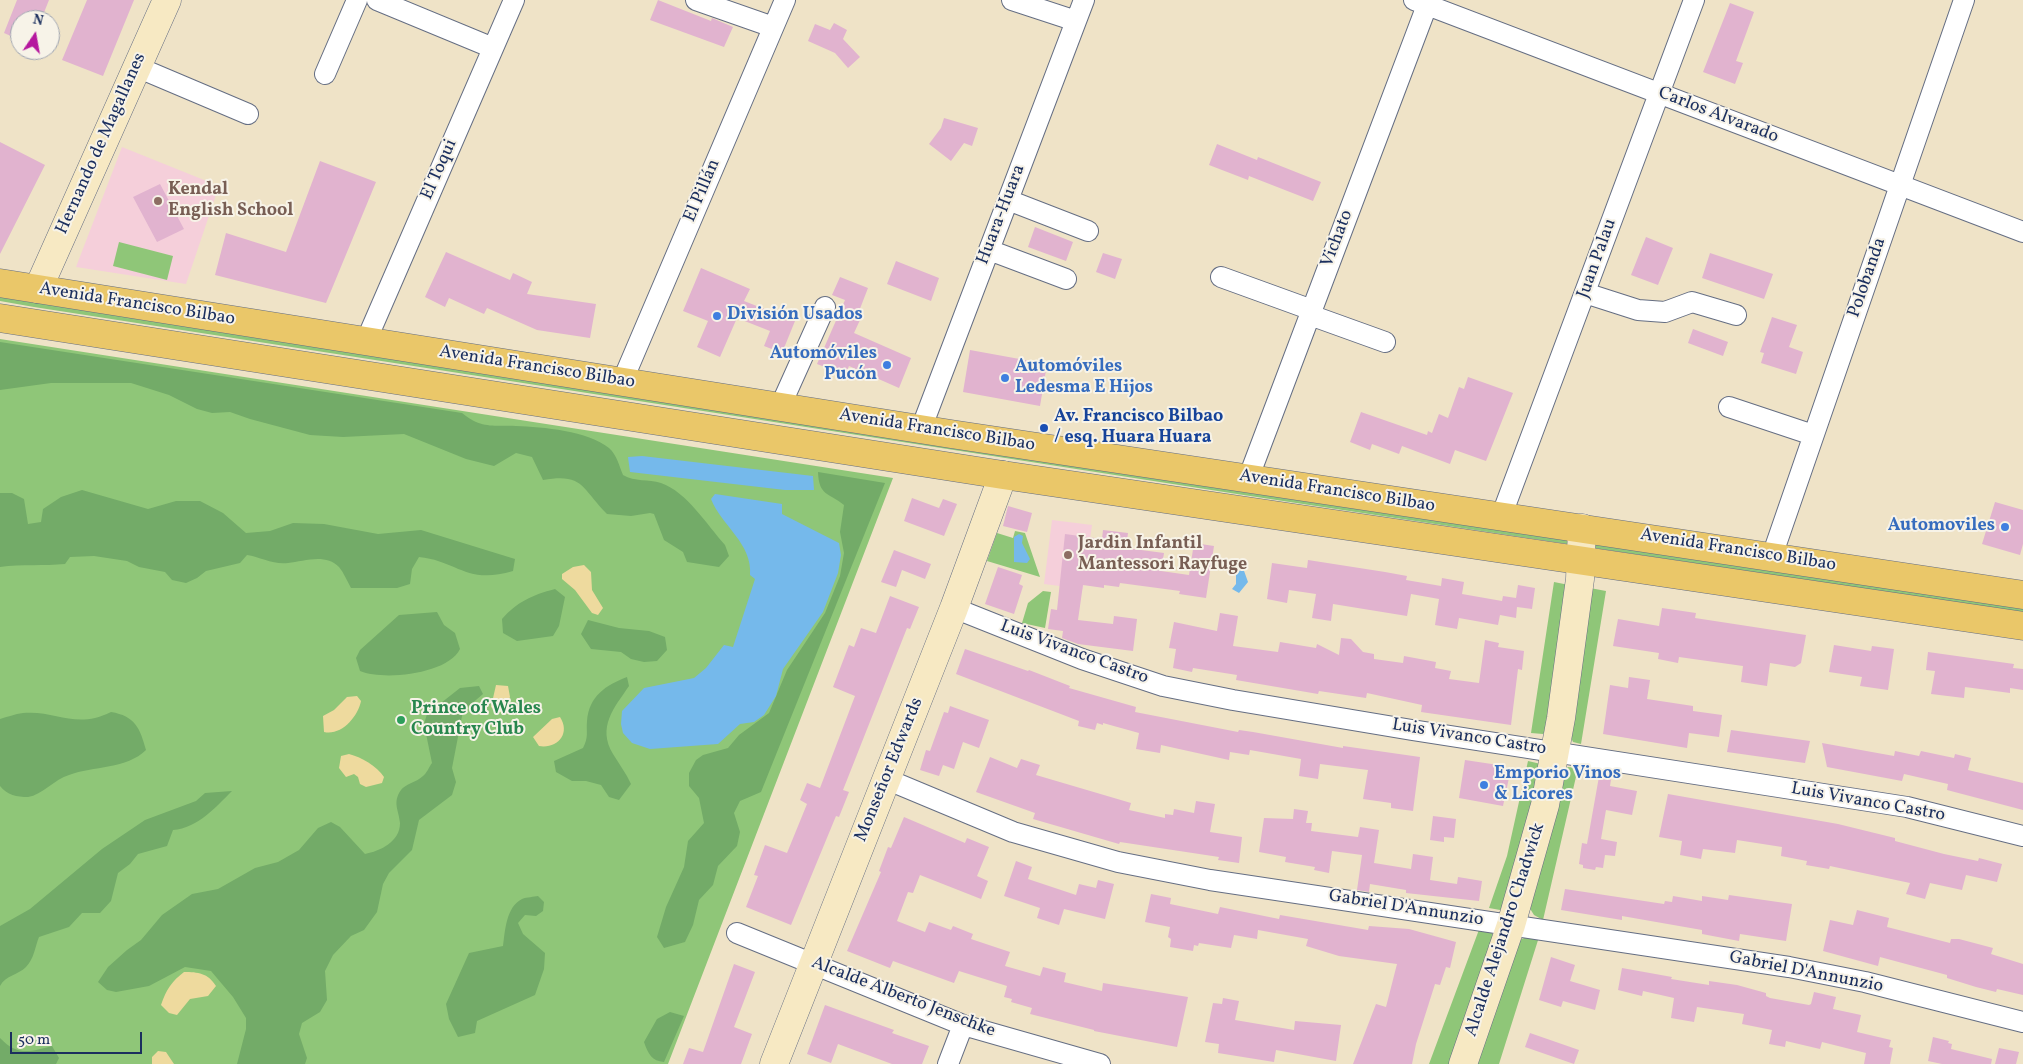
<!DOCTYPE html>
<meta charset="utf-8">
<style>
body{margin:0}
#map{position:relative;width:2023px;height:1064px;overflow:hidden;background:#efe3c7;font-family:Vollkorn,serif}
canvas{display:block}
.north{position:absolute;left:10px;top:10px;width:50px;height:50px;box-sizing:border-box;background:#f7f3e8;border:1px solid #9fa5b1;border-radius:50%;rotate:12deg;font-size:14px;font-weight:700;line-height:20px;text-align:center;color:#1b2f5e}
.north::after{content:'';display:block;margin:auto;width:18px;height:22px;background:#b5179e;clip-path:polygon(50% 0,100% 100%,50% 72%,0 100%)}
.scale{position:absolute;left:10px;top:1032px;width:132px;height:22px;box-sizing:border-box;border:2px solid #1b2f5e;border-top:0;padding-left:6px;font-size:15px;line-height:18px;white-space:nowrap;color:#1b2f5e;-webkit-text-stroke:4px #f7f3e8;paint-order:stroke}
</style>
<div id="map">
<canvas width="2023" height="1064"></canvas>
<div class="north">N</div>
<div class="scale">50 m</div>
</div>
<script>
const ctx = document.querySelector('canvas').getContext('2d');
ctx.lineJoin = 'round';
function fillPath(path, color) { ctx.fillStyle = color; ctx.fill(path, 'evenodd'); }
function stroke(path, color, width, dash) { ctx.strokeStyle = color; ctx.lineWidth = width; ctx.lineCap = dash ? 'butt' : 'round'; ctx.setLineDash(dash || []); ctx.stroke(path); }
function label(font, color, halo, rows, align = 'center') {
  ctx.font = font + ' Vollkorn,serif'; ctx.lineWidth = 4; ctx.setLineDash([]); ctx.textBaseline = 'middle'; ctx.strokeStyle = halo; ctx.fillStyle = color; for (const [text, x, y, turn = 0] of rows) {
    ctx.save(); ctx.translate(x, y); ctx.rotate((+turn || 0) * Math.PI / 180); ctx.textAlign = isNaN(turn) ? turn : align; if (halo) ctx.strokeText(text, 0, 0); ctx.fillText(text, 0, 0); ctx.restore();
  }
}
fillPath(new Path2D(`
 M122,147L219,186L186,284L76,267Z
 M1052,520L1092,525L1083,589L1044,584Z`), '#f5cfda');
fillPath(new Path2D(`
 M119,242L173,256L167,280L113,266Z
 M0,295L2023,608V613L1237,494L34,307L0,301Z
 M0,339L893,478L668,1064H0Z
 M1015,531L1025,533L1040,577L987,561L997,533L1013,538Z
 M1554,582L1569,585L1547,729L1543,734L1531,733Z
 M1590,588L1606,591L1581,744L1573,742L1568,731Z
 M1043,591L1051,592L1045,628L1022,623L1028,603Z
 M1528,761L1541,764V777L1506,904L1500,910L1489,908L1507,856Z
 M1568,767L1578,768L1543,920L1534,915L1529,907L1564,769Z
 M1480,927L1491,932L1497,941L1457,1064H1429Z
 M1527,937H1539L1499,1064H1477L1519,940Z`), '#8fc678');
fillPath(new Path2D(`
 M0,342L462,413C482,429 492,425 516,426C543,427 588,431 609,448C617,455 619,466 623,475C635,482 648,479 661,483C687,492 707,525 725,545L729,556L719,567L687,562L683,552L664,540L654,514L650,513L631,516L607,514C581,488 584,473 543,480L532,457L516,453L494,466L466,459L404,434L343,437L310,435L250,419L230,412L212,413L197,409L169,395L131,383H51L0,390Z
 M818,472L885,483L761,792L740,801L734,813L740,832L737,846L718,866L713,885L699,900L693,925L685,942L664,948L657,937L666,907L684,867L688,841L704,823L699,798L689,786V773L696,760L703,755L728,748L739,735L769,713L787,670L825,613L840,576L844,553L840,532L844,505C828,492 819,496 818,472Z
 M82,490L148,509L176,501H200L223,513L246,533L270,531L293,523L324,524L378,534L421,530L515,559L513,571C466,585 458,561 419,557L412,569L410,584L397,588H351C347,581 344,573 339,567C326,553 304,561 288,563C274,565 260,557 247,555L240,563L206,571L197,578L186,583L172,580L165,572L139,567L127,561L94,556L70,557L65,564C44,566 22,564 0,567V493H12L24,499L28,524L41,522L43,509L61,497Z
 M555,589L565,597L559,626L553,636L517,641L503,633L502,619C517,602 532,595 555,589Z
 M437,612L444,625L455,633L460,649C448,674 384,681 360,671L356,658L360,650L399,615Z
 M588,620L619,628L649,631L665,637L667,650L657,661L644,662L631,659L621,652L591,649L581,634Z
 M627,677L629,686C614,708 597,727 613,754C619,764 626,773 631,784L619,800L609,797L601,785L586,781H572L556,772L554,761L583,748C589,736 586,733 587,721C589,696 606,685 627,677Z
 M479,686L483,694L463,711L452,768L456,782L452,795L419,820L412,850L389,873L383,884L377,912L364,930L351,936L333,955L325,971L327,1000L320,1012L302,1023L299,1034L307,1058L305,1064H237L246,1029V1018L233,997L211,971L185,967L149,986L116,992L107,990L98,982L108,967L127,950L141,940L162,915L192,894L218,889L255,868L278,862L299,850L318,828L331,822L340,827L365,854C380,851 400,842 400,823C399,810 392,803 401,790C405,784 417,782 423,776C427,773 429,767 432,763L424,724L427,714L460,688Z
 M111,712C135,716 140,728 146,750C127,769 93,766 69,775C55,779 42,795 28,797C17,797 7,795 0,786V719C7,717 15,714 23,713C57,710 75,730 111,712Z
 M232,791C216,807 198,828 173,830L167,846L138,854L130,864L118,873L111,901L100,913H82L69,927L39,937C35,947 34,959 26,967C18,975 6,975 0,986V926L30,909L102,849L145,820L196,801L205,793Z
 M538,896L544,902L543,911L536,916L525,915L518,923L523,934L545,953L544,969L535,995L477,1021L475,1033L458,1037L449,1019L446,1004L469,953L503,946C505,931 506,907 522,899C527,897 534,897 538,896Z
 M670,1012L684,1016L664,1062C652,1061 648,1054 644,1042L657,1019Z
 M0,1038C17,1056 30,1052 52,1046L59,1058L56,1064H0Z`), '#73ab68');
fillPath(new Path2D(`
 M584,565L591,572L592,590L603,608L598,615L592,613L575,590L562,579V574L573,567Z
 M496,685L508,686L510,697L504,712H497L491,707Z
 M357,696L361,701C358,717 341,736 324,732L323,716L334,710L347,697Z
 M560,717C571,734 557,749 539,746L533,737L552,719Z
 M349,754C361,757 377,766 384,777L382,783L366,787L360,784L358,777L354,774L346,777L339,768L341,756Z
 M184,972C198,972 208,973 216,986L208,996L190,999L177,1015L169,1013L161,1005C166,990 172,981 184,972Z
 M158,1051L166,1052L174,1064H152V1057Z`), '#eeda9e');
fillPath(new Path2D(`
 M642,456L813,476L814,490H785L630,472L628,457Z
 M715,494L782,504V514L839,543L841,555L838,573L823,612L783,669L776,696L764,715L754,722L740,724L718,744L650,749L632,743L623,733L621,724L622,711L644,688L694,678L706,668L724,645L733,647L755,579L750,575C753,544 721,525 711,499Z
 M1019,534L1023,536L1022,543L1030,559L1027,563L1014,562V537Z
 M1243,568L1248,582L1239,593L1232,589L1236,584V573Z`), '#75b9eb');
fillPath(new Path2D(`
 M17,0H49L41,20H20V40L4,33Z
 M87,0H134L103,76L62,60Z
 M658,0L711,21L712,18L733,27L724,47L650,20Z
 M1730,3L1754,12L1736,61L1743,63L1735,84L1703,72Z
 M834,23L847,30L843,39L860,57L848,68L835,53L808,41L815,24L830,30Z
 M944,118L978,128L972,146L964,143L951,161L929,144L941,128Z
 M0,142L45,165L0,254Z
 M1217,144L1257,160L1258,157L1321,182L1313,201L1249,176L1248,180L1209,165Z
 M320,161L376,182L326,303L215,275L226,233L286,252Z
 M160,184L184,229L157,242L133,197Z
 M1035,227L1073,242L1066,261L1028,247Z
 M1646,237L1673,248L1658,285L1631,275Z
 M446,252L510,280L513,273L532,282L527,294L596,304L590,338L537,330L487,308L484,314L449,298L445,307L425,297Z
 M1103,253L1122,259L1115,279L1096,272Z
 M1710,253L1773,274L1764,299L1702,278Z
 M896,261L939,278L931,301L887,284Z
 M701,268L750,289L744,301L795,321L782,353L764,346L770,331L737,318L720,357L697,347L708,321L683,311Z
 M840,277L868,288L856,319L860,320L854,333L911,358L899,388L849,366L845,375L817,364L845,300L832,295Z
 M1772,317L1797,325L1789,347L1803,352L1796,374L1761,363L1764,353L1760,352Z
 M1693,329L1728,342L1723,356L1688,343Z
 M970,350L1047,364L1040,406L963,392Z
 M1468,377L1513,393L1486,461L1455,450L1450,464L1402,446L1399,454L1372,444L1370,450L1350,442L1361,412L1427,435L1428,431L1432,433L1439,414L1448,418L1459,387L1464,389Z
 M912,498L939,508L943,499L957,504L944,536L904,521Z
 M1995,502L2023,510V544L2020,555L1982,544Z
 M1008,506L1032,513L1027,532L1003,526Z
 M1103,530L1128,533L1126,548L1164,553L1161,571L1189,575L1194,543L1214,546L1206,598L1179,594L1180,591L1120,583L1119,587L1104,585V588L1083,585L1078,620L1113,624L1114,616L1137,619L1133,651L1078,644L1062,638L1063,631L1048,629L1051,609L1057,610L1065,534L1102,539Z
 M894,550L931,564L925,579L902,570L896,587L881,582Z
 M1308,560L1385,572L1407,576L1406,580L1441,586L1442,578L1464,582L1462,594L1502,601L1503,596L1516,598L1518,585L1535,588L1532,609L1517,607L1516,618L1500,615L1498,625L1459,618L1457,629L1435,625L1439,599L1411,594L1407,616L1333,604L1331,621L1312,618L1316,594L1289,590L1287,603L1267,599L1272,563L1307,568Z
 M998,567L1022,575L1019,584L1023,586L1014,614L985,604Z
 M890,596L919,607L910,629L907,628L843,790L849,792L839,817L836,816L791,925L746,907L758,876L754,875L765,845L787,853L807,804L800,800L807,783L820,788L855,696L833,687L849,645L854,647L861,628L876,633Z
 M1662,608L1696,613L1695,618L1806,635L1801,663L1795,667L1770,663L1767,686L1741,682L1743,666L1679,657L1678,663L1658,659L1659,653L1613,646L1618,619L1659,626Z
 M1220,613L1238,616L1233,646L1278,652L1280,642L1316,648L1317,644L1339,655L1341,638L1351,639L1363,652L1374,654V659L1403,663L1404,656L1436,662L1435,668L1451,671L1449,679L1479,683L1485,640L1499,643L1498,647L1524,651L1522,670L1518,669L1511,725L1421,712L1422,705L1367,693L1366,698L1319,691L1318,694L1236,680L1237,675L1193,668L1192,672L1173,668L1176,649L1169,648L1174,622L1217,631Z
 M1834,645L1871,651L1872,646L1894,649L1888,690L1860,686L1862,677L1829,672Z
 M965,649L1028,671L1029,670L1070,686L1069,688L1136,707L1135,712L1238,732L1239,730L1253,732L1343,748V746L1420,757L1413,811L1391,808V803L1363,799L1368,770L1320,764L1318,779L1299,776L1301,759L1250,750L1249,755L1230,752L1229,760L1161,745L1160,753L1136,749L1139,733L1103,723V725L1097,723L1095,730L1078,726L1079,721L956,674Z
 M1928,652L2014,664L2013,668L2023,669V690L2010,688V693L1965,687L1964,698L1931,694L1935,671L1926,670Z
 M1629,677L1650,680L1647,699L1693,706V711L1722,715L1719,737L1689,733L1687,748L1603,734L1610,685L1628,688Z
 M950,706L989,720L979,748L963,742L954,769L943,765L939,776L920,770L926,750L930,751L944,712L948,713Z
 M1731,730L1810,741L1805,763L1727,752Z
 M1822,743L1894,756L1895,751L1919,756L1921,751L1954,758L1955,754L1971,758L1968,770L2023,783V810L1947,790L1948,784L1904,774L1902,781L1827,767Z
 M990,757L1017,768L1021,759L1040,765L1036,775L1131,803L1129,810L1165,818V814L1173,815L1174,809L1194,813L1196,801L1215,804L1210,832L1242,837L1239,863L1218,860L1219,857L1120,842L1119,844L1033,819L1035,813L976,792Z
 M1465,760L1505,766L1510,773L1503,806L1459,798Z
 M1600,771L1612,773L1610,786L1637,791L1632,815L1606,810L1601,839L1617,842L1615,856L1605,855L1603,868L1596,867L1595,870L1583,868V865L1579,864L1582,843L1587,844Z
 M1668,794L1838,824L1895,838V841L1944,854L1978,861L1979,858L2002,864L1997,882L1966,875L1962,890L1930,883L1925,899L1906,894L1910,883L1830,866L1829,869L1806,865L1807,861L1781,856L1782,847L1737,840L1735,853L1703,849L1701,859L1680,855L1682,841L1659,837Z
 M1294,809L1308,811L1306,823H1312L1311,831L1358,837L1360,827L1379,830L1374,863L1411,869L1413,854L1433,857L1430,880L1457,884L1458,877L1482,881L1479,901L1406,893V890L1370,884L1369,892L1357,890L1362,855L1332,851L1329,873L1314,870L1315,867L1285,862L1286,857L1259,852L1264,818L1293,819Z
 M1433,816L1456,819L1454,838L1444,837V842L1430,840Z
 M904,817L965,843L967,838L989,847L977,876L988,881L981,899L920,875L913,893L908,892L897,921L925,932L929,922L951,930L953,926L973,934L971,939L1010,952L1005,966L1040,976L1043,967L1066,973L1064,982L1102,991L1103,983L1188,997L1177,1047L1094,1031V1030L1030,1014L1032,1008L1011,1002L1012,999L1004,997L1007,986L959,971L954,983L893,961L890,968L847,951L881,872L879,871L888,847L891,848Z
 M1016,861L1032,867L1028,879L1076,895L1079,884L1096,888L1098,880L1114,884L1105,919L1064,909L1059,925L1037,918L1040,908L1004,896Z
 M1565,889L1664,904L1665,901L1672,902L1673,896L1702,901V896L1728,900L1729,895L1792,904L1786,941L1740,934L1739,941L1702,934V930L1622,916V920L1561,910Z
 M1151,894L1171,898L1170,904L1218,914L1220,907L1279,919L1280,915L1368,930L1369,926L1409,929L1456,942L1450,968L1446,967L1440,985L1435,984L1416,1044L1412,1064H1353L1376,1004L1386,1007L1397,964L1339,956L1306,946L1308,939L1258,930L1257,939L1234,935L1231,948L1199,943L1198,946L1194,945L1193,951L1170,947L1171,939L1168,937L1170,927L1145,922Z
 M1857,910L1889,918L1887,927L1950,943L1951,939H1959L1993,948L1991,954L2023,964V995L1997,989L1996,992L1976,987L1947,978V975L1880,957L1878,966L1823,951L1830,920L1853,925Z
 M1551,957L1575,965L1570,981L1600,990L1595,1010L1563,1001L1561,1007L1539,1000Z
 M734,964L755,972L734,1027L752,1034L741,1064H683L689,1048L703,1052Z
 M1622,968L1672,977L1671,979L1709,985V981L1737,985L1766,993V996L1770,998L1809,1005L1811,1004L1814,992L1836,997L1833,1009L1861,1015L1857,1032L1891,1040L1889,1047L1893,1048L1890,1064H1864L1866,1053L1822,1042L1820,1049L1786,1041L1785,1047L1769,1044L1772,1030L1742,1024L1744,1014L1697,1007L1694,1022L1671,1018L1674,998L1643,991L1642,996L1618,990Z
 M1223,998L1239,1001L1235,1020L1294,1030L1295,1021L1341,1025L1336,1061L1276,1050L1274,1062L1218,1053L1219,1044L1205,1042L1213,1003L1222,1004Z
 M825,1005L894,1030L892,1033L929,1046L922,1064H892L838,1044L831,1063L807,1054Z
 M1530,1033L1579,1050L1574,1064L1525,1047Z
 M1933,1037L1949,1041L1948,1043L1952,1044L1951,1049L1992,1059L1991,1064H1942L1928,1061Z
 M1999,1048L2019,1052L2016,1064H1995Z`), '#e1b3cf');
const street = new Path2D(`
 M377,0L493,48
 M696,0L773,27
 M1012,0L1076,21
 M1414,0L2023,232
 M137,67L248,114
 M325,74L357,0
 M1008,200L1088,231
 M989,250L1066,279
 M1221,277L1312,310
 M1585,293L1638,310L1665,312L1692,302L1736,315
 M1310,315L1385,342
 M366,341L514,0
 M622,382L785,0
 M780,407L825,307
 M1729,407L1813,435
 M921,429L1084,0
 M1248,479L1429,0
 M1501,517L1694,0
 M1772,556L1964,0
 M954,608L1082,659L1163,686L1233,700L1412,730L1907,807L2023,836
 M886,779L1013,832L1118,862L1210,880L1789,967L1865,982L2023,1022
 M737,933L963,1025L1100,1064
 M948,1064L963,1025`);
const secondary = new Path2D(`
 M38,289L167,0
 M774,1064L954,608L1003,475
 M1463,1064L1511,925L1545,805L1561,718L1580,579L1582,528`);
const primary = new Path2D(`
 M0,283L951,434L2023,595
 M0,318L1003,475L2023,626`);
stroke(street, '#656e83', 22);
stroke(secondary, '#656e83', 29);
stroke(primary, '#656e83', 29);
stroke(street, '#fff', 20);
stroke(secondary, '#f7e9c3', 28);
stroke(primary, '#eac769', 28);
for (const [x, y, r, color] of [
 [158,201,5,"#8d6e63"],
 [717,316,5,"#3f7fe0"],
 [887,365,5,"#3f7fe0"],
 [1005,378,5,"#3f7fe0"],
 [1044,428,5,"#1a4fb4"],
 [2005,527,5,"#3f7fe0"],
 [1068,555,5,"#8d6e63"],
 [401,720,5,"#2e9e5b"],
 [1484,785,5,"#3f7fe0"]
]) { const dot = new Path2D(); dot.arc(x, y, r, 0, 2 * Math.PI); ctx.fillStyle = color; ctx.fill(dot); stroke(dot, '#f7f3e8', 2); }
label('18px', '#1b2f5e', '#f7f3e8', [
 ["Carlos Alvarado",1718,116,21],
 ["Hernando de Magallanes",102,144,-66],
 ["El Toqui",440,170,-66],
 ["El Pillán",703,191,-67],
 ["Huara-Huara",1002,215,-69],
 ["Vichato",1338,239,-69],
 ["Juan Palau",1598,259,-70],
 ["Polobanda",1868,278,-71],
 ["Avenida Francisco Bilbao",137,305,9],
 ["Avenida Francisco Bilbao",537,368,9],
 ["Avenida Francisco Bilbao",937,431,9],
 ["Avenida Francisco Bilbao",1337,492,9],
 ["Avenida Francisco Bilbao",1738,551,9],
 ["Luis Vivanco Castro",1074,653,20],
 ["Luis Vivanco Castro",1469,738,9],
 ["Monseñor Edwards",890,770,-68],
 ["Luis Vivanco Castro",1868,803,10],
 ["Gabriel D'Annunzio",1406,909,9],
 ["Alcalde Alejandro Chadwick",1506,930,-72],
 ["Gabriel D'Annunzio",1806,973,11],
 ["Alcalde Alberto Jenschke",903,998,21]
]);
label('bold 18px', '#785e54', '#f7f3e8', [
 ["Kendal",168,191],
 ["English School",168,212],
 ["Jardin Infantil",1078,545],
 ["Mantessori Rayfuge",1078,566]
], 'left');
label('bold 18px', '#366cbe', '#f7f3e8', [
 ["División Usados",727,316],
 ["Automóviles",877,355,"right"],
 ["Pucón",877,376,"right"],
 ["Automóviles",1015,368],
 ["Ledesma E Hijos",1015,389],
 ["Automoviles",1995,527,"right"],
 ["Emporio Vinos",1494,775],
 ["& Licores",1494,796]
], 'left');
label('bold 18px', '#164399', '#f7f3e8', [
 ["Av. Francisco Bilbao",1054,418],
 ["/ esq. Huara Huara",1054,439]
], 'left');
label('bold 18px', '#27864d', '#f7f3e8', [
 ["Prince of Wales",411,710],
 ["Country Club",411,731]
], 'left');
</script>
